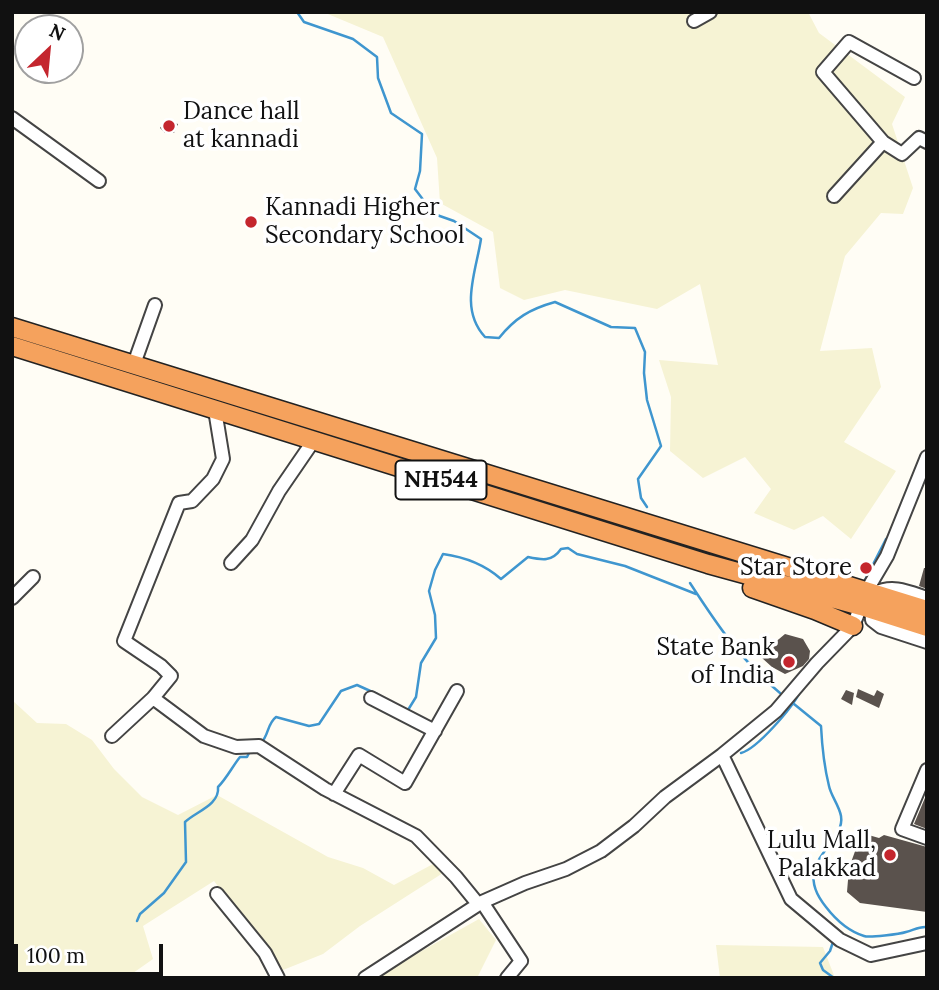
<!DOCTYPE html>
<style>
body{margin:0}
#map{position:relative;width:939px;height:990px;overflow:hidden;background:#fffdf5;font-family:Lora,serif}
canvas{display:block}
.frame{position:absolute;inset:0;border:14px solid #111;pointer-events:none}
.north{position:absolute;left:14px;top:14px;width:70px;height:70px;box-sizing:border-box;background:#fff;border:2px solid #a0a0a0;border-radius:50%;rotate:26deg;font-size:19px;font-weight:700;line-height:28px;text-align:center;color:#111}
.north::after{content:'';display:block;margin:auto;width:24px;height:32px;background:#c4262e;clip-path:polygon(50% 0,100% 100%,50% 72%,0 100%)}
.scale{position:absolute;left:14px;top:944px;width:149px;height:32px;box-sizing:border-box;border:4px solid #111;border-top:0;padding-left:9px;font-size:21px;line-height:24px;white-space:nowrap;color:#111;-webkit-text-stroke:5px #fff;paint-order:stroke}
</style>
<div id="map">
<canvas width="939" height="990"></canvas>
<div class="frame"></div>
<div class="north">N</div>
<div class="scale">100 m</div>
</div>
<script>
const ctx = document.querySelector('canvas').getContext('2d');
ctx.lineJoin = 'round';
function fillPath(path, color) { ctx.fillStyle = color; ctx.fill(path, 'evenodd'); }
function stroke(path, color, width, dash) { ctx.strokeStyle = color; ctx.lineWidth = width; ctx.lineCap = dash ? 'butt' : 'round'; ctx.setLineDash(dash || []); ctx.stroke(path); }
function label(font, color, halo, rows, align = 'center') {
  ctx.font = font + ' Lora,serif'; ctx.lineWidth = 7; ctx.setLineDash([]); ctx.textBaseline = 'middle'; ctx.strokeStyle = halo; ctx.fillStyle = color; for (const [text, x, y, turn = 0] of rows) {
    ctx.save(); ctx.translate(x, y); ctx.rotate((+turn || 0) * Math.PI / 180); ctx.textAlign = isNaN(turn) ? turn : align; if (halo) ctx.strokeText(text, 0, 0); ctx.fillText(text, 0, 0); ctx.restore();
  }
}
fillPath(new Path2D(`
 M323,12H808L819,33L905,97L892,124L913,188L903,214L881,213L845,256L820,351L872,348L881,387L844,442L896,471L851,539L823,516L794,530L754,513L771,489L745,457L703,478L670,451L671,397L659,360L718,365L700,284L657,309L565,290L524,300L500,288L493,232L440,203L437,158L383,37Z
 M12,700L37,723L66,724L92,740L114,769L142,797L178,815L217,795L328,857L363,868L394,885L433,864L443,873L360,926L323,954L283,970L214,881L143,926L153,959L126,978H12Z
 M479,919L496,940L477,978H373Z
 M716,945L823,947L835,978H720Z`), '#f6f3d4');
stroke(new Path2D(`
 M297,12L304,22L353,39L377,57L378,78L391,113L422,134L420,171L415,189L434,214L454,221L481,239C476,272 459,309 485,337L499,338C515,318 530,309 555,302L611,327L635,328L645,352L644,373L647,400L661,446L638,479L641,498L647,507
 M864,582L886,539
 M690,583C716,623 742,662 780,693
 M794,704L821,726C822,746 824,766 829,786C831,796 839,805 841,816C846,845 789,862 826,907C836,920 848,931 864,936C869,938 900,934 906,932C914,930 919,926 927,927
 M404,709L408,710L416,697L421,663L436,638L435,615L429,591L435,570L443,554C465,557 484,564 501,579L528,557C542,560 552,562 561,549L568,548L577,554L625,566L696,594
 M261,743C269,735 267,724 276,717L309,726L319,724L341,691L357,685L377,694
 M741,753C757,749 792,708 800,692
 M137,921L140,914L164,893L186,862L185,822C195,812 220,805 218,787C227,778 232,767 240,757H247L250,751
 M833,942L830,951L820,963L823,970L834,978`), '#3f96cf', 2.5);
fillPath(new Path2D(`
 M166,120L178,124L174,133H165L160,128Z
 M924,568H927V589L919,586Z
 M785,634L803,639L810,651L809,659L803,666L785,674L772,667L762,658L773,644Z
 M858,689L874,696L877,690L884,694L879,708L856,697Z
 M846,690L854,693L852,705L841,699Z
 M927,793V829L914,824Z
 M865,834L879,838L884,835L927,847V912L860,903L847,892L849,868L858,843Z`), '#5a524d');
const minor = new Path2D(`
 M694,21L710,12
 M914,78L849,42L823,72L883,142L902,154L919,138L927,142
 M12,118L99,181
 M834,196L883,142
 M134,364L155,305
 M231,563L252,540L279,491L314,440
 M875,593C893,584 909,592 927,598
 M12,598L33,577
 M871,610L872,620L881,627L927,642
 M153,698L204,736L236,747L259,746L325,789L416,836L456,877L478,904
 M371,698L435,731
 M112,736L153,698L171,676L161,666L124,641L179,503L192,501L213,479L223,459L215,410
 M722,755L791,899L840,940L871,955L927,943
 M927,770L902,829L927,838
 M334,794L359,755L405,783L457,691
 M217,894L265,953L278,978
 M482,902L521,961L507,978
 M365,978L482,902L525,883L566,869L601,851L634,826L665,797L722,755L776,711L817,663L853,626L867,590L887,556L927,457`);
const highway = new Path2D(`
 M12,327L927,610
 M12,346L708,564L861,606L927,627
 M752,588L815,610L853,626`);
stroke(minor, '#444', 16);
stroke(highway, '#222', 21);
stroke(minor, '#fff', 12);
stroke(highway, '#f5a25d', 18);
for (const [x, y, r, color] of [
 [169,126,7,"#c4262e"],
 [251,222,7,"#c4262e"],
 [866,568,7,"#c4262e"],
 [789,662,7,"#c4262e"],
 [890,855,7,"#c4262e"]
]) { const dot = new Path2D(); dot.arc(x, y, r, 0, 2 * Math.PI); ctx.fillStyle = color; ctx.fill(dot); stroke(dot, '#fff', 2.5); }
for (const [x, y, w] of [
 [441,480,91]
]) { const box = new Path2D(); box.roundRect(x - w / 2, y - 19.5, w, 39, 5); ctx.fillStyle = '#fff'; ctx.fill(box); stroke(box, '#111', 2); }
label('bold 23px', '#111', null, [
 ["NH544",441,480]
]);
label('24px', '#111', '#fff', [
 ["Dance hall",183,112,"left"],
 ["at kannadi",183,140,"left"],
 ["Kannadi Higher",265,208,"left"],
 ["Secondary School",265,236,"left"],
 ["Star Store",852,568],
 ["State Bank",775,648],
 ["of India",775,676],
 ["Lulu Mall,",876,841],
 ["Palakkad",876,869]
], 'right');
</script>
